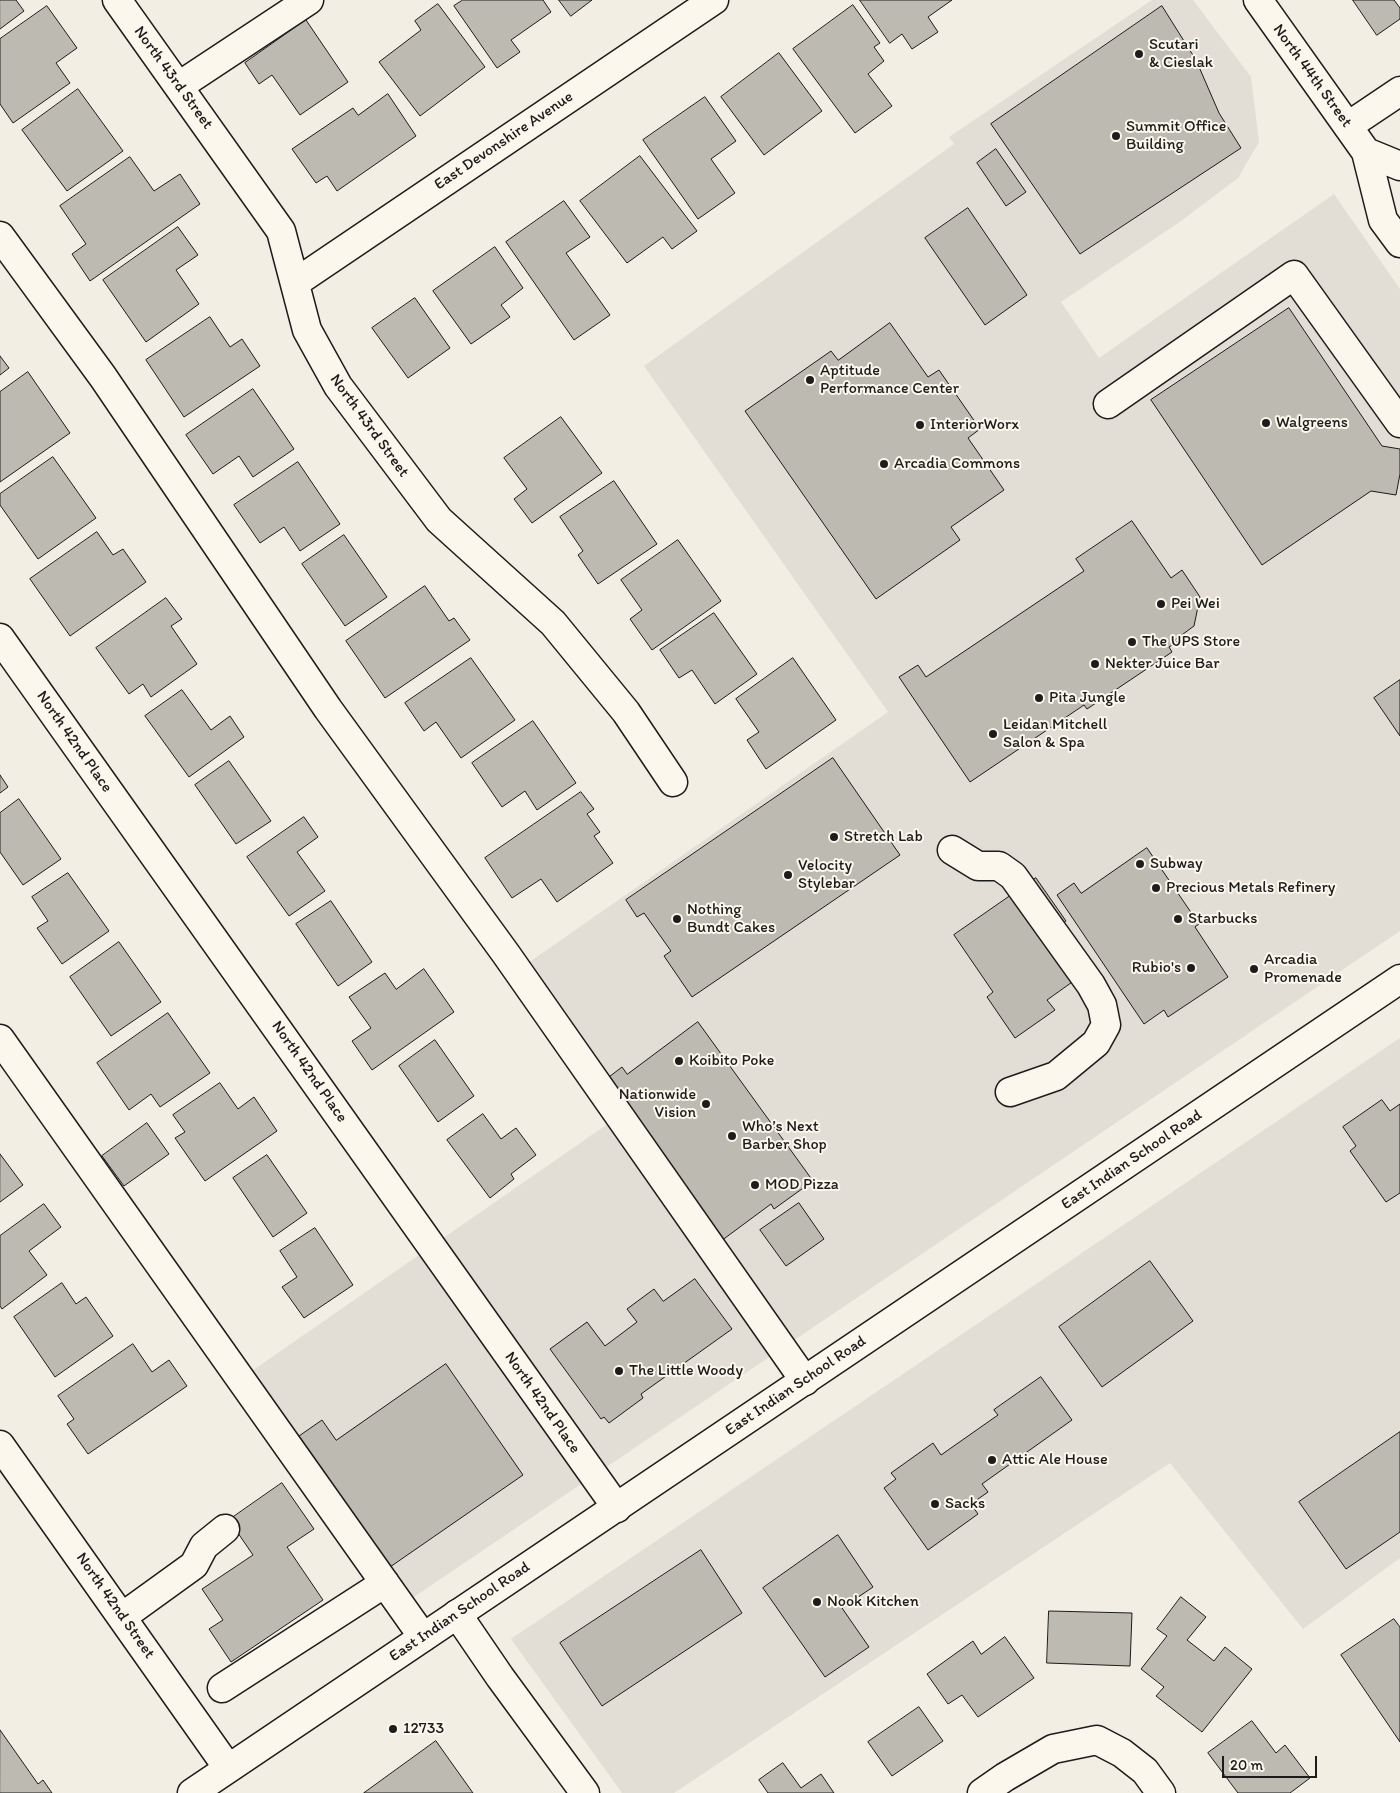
<!DOCTYPE html>
<meta charset="utf-8">
<style>
body{margin:0}
#map{position:relative;width:1400px;height:1793px;overflow:hidden;background:#f2eee4;font-family:Itim,sans-serif}
canvas{display:block}
.scale{position:absolute;left:1222px;top:1756px;width:95px;height:22px;box-sizing:border-box;border:2px solid #1c1c1c;border-top:0;padding-left:6px;font-size:15px;line-height:18px;white-space:nowrap;color:#1c1c1c;-webkit-text-stroke:4px #fbf7ec;paint-order:stroke}
</style>
<div id="map">
<canvas width="1400" height="1793"></canvas>
<div class="scale">20 m</div>
</div>
<script>
const ctx = document.querySelector('canvas').getContext('2d');
ctx.lineJoin = 'round';
function fillPath(path, color) { ctx.fillStyle = color; ctx.fill(path, 'evenodd'); }
function stroke(path, color, width, dash) { ctx.strokeStyle = color; ctx.lineWidth = width; ctx.lineCap = dash ? 'butt' : 'round'; ctx.setLineDash(dash || []); ctx.stroke(path); }
function label(font, color, halo, rows, align = 'center') {
  ctx.font = font + ' Itim,sans-serif'; ctx.lineWidth = 4; ctx.setLineDash([]); ctx.textBaseline = 'middle'; ctx.strokeStyle = halo; ctx.fillStyle = color; for (const [text, x, y, turn = 0] of rows) {
    ctx.save(); ctx.translate(x, y); ctx.rotate((+turn || 0) * Math.PI / 180); ctx.textAlign = isNaN(turn) ? turn : align; if (halo) ctx.strokeText(text, 0, 0); ctx.fillText(text, 0, 0); ctx.restore();
  }
}
fillPath(new Path2D(`
 M1152,0H1193L1251,77L1259,142L1238,178L1181,221L1061,302L1099,358L1334,194L1400,289V931L408,1601L249,1373L622,1114L594,1072L602,1065L528,963L888,712L644,366L954,144L949,137Z
 M1400,1038V1558L1303,1629L1170,1463L674,1793H622L511,1639Z`), '#e2ded5');
const building = new Path2D(`
 M0,0H16L24,11L0,29Z
 M463,0H543L551,12L511,40L520,52L497,68L454,6Z
 M559,0H592L571,16Z
 M860,0H952L928,17L938,32L912,49L902,34L890,43Z
 M1353,0H1394L1400,8V19L1377,35Z
 M438,4L485,67L420,116L379,62L421,30L415,21Z
 M853,5L880,43L874,47L884,61L868,74L892,106L855,133L793,49Z
 M47,6L77,48L56,63L70,83L13,123L0,104V39Z
 M1162,6L1196,60L1219,113L1241,148L1080,254L991,124Z
 M306,20L348,82L300,115L272,75L259,84L245,63Z
 M779,53L822,111L764,155L721,97Z
 M78,89L123,151L67,191L22,130Z
 M388,94L416,136L337,191L327,176L316,183L292,149L353,108L358,115Z
 M705,97L736,141L711,159L735,193L698,219L643,140Z
 M996,149L1026,192L1006,206L977,163Z
 M640,156L697,231L672,249L663,237L627,263L580,201Z
 M130,157L154,191L180,174L200,204L90,281L72,254L86,244L60,206Z
 M564,201L590,237L566,253L610,315L574,340L506,242Z
 M968,208L1027,295L985,325L925,238Z
 M178,227L198,255L176,270L199,304L146,342L103,280Z
 M495,247L523,288L501,305L510,317L471,344L433,291Z
 M415,298L450,348L408,378L372,328Z
 M1289,308L1382,446L1400,449V474L1396,495L1371,491L1262,565L1151,400Z
 M210,317L230,347L242,339L260,366L184,417L146,360Z
 M890,323L928,377L939,370L980,429L968,438L1004,490L951,527L960,540L876,599L745,411L831,351L838,360Z
 M0,356L9,368L0,375Z
 M28,372L70,433L0,482V392Z
 M253,389L294,449L253,477L239,456L213,474L186,435Z
 M561,417L602,473L532,523L514,499L527,489L504,458Z
 M53,457L96,518L38,559L0,505V494Z
 M298,462L340,524L300,551L284,527L260,543L234,505Z
 M614,481L657,544L598,584L578,555L583,551L560,517Z
 M1132,521L1171,578L1182,570L1200,597L1194,626L1175,640L1177,642L1169,647L1172,652L1087,709L1084,705L970,782L899,677L918,665L926,677L1084,571L1076,559Z
 M97,532L113,555L123,549L146,582L70,636L30,579Z
 M344,535L387,597L345,626L302,564Z
 M678,540L721,601L652,650L630,619L642,610L621,580Z
 M425,586L449,621L454,618L470,640L385,698L346,641Z
 M166,598L182,619L171,626L197,664L151,697L143,684L129,694L96,648Z
 M714,613L757,674L715,704L692,670L679,678L660,650Z
 M471,658L515,720L461,758L436,722L424,731L405,703Z
 M793,658L836,720L766,769L747,740L759,732L736,699Z
 M1400,680V736L1374,698Z
 M182,690L211,730L230,716L244,737L189,777L145,716Z
 M533,721L576,783L537,810L525,791L502,807L472,763Z
 M833,758L900,855L692,997L664,956L671,951L644,913L637,917L626,900Z
 M229,761L271,821L236,844L195,785Z
 M0,775L8,787L0,793Z
 M581,792L594,809L587,814L600,832L594,836L613,863L557,902L541,879L512,898L485,858Z
 M19,799L61,859L23,885L0,852V813Z
 M304,817L318,837L297,852L325,891L289,916L247,857Z
 M1147,848L1199,924L1195,927L1228,977L1168,1017L1164,1010L1144,1024L1057,895L1074,883L1081,893Z
 M68,873L109,931L62,964L37,928L48,921L32,897Z
 M1036,878L1066,921L1044,936L1075,980L1047,1000L1055,1010L1015,1038L987,997L993,992L954,935Z
 M331,901L372,962L338,986L296,924Z
 M119,942L161,1002L111,1036L70,977Z
 M424,969L454,1012L372,1070L352,1041L371,1028L349,997L385,973L396,989Z
 M168,1013L210,1073L160,1107L151,1094L129,1110L97,1063Z
 M698,1022L813,1181L774,1209L771,1204L721,1241L605,1080L622,1067L627,1074Z
 M435,1040L474,1096L438,1122L399,1066Z
 M220,1083L238,1109L254,1097L277,1131L205,1181L175,1138L185,1132L173,1115Z
 M1382,1100L1390,1111L1400,1104V1193L1386,1202L1350,1151L1356,1146L1343,1127Z
 M483,1114L501,1139L516,1128L536,1155L511,1174L514,1179L490,1198L447,1140Z
 M147,1123L169,1154L124,1186L102,1156Z
 M0,1154L23,1185L0,1202Z
 M267,1155L307,1213L273,1237L233,1178Z
 M799,1203L824,1239L786,1266L760,1230Z
 M44,1204L61,1227L29,1251L47,1275L2,1309L0,1306V1236Z
 M315,1228L353,1285L304,1318L282,1287L297,1277L280,1251Z
 M1150,1261L1193,1321L1102,1387L1059,1327Z
 M695,1279L732,1329L641,1394L643,1398L609,1423L604,1417L601,1419L550,1349L587,1322L605,1346L637,1322L627,1309L654,1289L663,1301Z
 M62,1283L76,1304L86,1297L113,1336L55,1377L14,1317Z
 M133,1344L152,1372L169,1360L187,1386L88,1454L67,1424L74,1419L58,1396Z
 M446,1364L523,1475L390,1567L299,1436L322,1420L336,1440Z
 M1041,1377L1072,1420L982,1484L988,1492L971,1504L978,1514L928,1550L884,1488L896,1479L891,1473L933,1443L941,1455L998,1415L994,1410Z
 M1400,1432V1532L1346,1569L1299,1502Z
 M282,1483L314,1529L287,1547L323,1600L231,1662L209,1629L223,1620L202,1589L253,1555L229,1520Z
 M838,1535L873,1587L842,1608L869,1647L825,1677L763,1588Z
 M701,1550L742,1613L602,1706L560,1643Z
 M1181,1597L1206,1617L1187,1640L1214,1661L1225,1647L1252,1669L1202,1732L1156,1696L1164,1687L1141,1669L1167,1636L1157,1629Z
 M1049,1611L1132,1613L1130,1666L1047,1663Z
 M1394,1619L1400,1627V1742L1341,1655Z
 M1005,1637L1034,1678L978,1717L962,1695L948,1704L927,1674L973,1641L981,1654Z
 M919,1707L943,1741L892,1776L868,1742Z
 M1252,1721L1276,1753L1285,1745L1310,1778L1290,1793H1238L1208,1753Z
 M0,1730L38,1784L43,1780L52,1793H0Z
 M436,1741L473,1793H364Z
 M783,1763L801,1788L821,1774L834,1793H768L759,1780Z`);
fillPath(building, '#bdbab1');
stroke(building, '#1c1c1c', 1);
const minor = new Path2D(`
 M117,0L281,231L307,330L338,386L439,520L553,623L626,712L673,782
 M179,86L309,0
 M1348,126L1400,91
 M0,236L103,377L328,709L506,954L805,1381
 M295,283L714,0
 M1108,404L1294,275L1400,423
 M0,638L617,1508
 M952,850L978,866H999L1013,876L1091,985L1102,1005L1106,1025L1096,1043L1056,1076L1010,1092
 M0,1039L423,1637
 M0,1445L228,1768
 M457,1614L500,1677L585,1793
 M122,1617L194,1565L204,1546L225,1529
 M222,1688L385,1583
 M982,1793L1005,1777L1053,1749L1097,1740L1122,1753L1145,1771L1161,1793`);
const major = new Path2D(`
 M1258,0L1366,152L1383,220L1400,243
 M1366,152L1400,166
 M192,1793L1400,979`);
stroke(minor, '#1c1c1c', 31);
stroke(major, '#1c1c1c', 31);
stroke(minor, '#fbf7ec', 28);
stroke(major, '#fbf7ec', 28);
for (const [x, y, r, color] of [
 [1139,54,5,"#1c1c1c"],
 [1116,136,5,"#1c1c1c"],
 [810,380,5,"#1c1c1c"],
 [1266,423,5,"#1c1c1c"],
 [920,425,5,"#1c1c1c"],
 [884,464,5,"#1c1c1c"],
 [1161,604,5,"#1c1c1c"],
 [1132,642,5,"#1c1c1c"],
 [1095,664,5,"#1c1c1c"],
 [1039,698,5,"#1c1c1c"],
 [993,734,5,"#1c1c1c"],
 [834,837,5,"#1c1c1c"],
 [1140,864,5,"#1c1c1c"],
 [788,875,5,"#1c1c1c"],
 [1156,888,5,"#1c1c1c"],
 [677,919,5,"#1c1c1c"],
 [1178,919,5,"#1c1c1c"],
 [1191,968,5,"#1c1c1c"],
 [1254,969,5,"#1c1c1c"],
 [679,1061,5,"#1c1c1c"],
 [706,1104,5,"#1c1c1c"],
 [732,1136,5,"#1c1c1c"],
 [755,1185,5,"#1c1c1c"],
 [619,1371,5,"#1c1c1c"],
 [992,1460,5,"#1c1c1c"],
 [935,1504,5,"#1c1c1c"],
 [817,1602,5,"#1c1c1c"],
 [393,1729,5,"#1c1c1c"]
]) { const dot = new Path2D(); dot.arc(x, y, r, 0, 2 * Math.PI); ctx.fillStyle = color; ctx.fill(dot); stroke(dot, '#fbf7ec', 2); }
label('16px', '#1c1c1c', '#fbf7ec', [
 ["Scutari",1149,45],
 ["& Cieslak",1149,63],
 ["Summit Office",1126,127],
 ["Building",1126,145],
 ["Aptitude",820,371],
 ["Performance Center",820,389],
 ["Walgreens",1276,423],
 ["InteriorWorx",930,425],
 ["Arcadia Commons",894,464],
 ["Pei Wei",1171,604],
 ["The UPS Store",1142,642],
 ["Nekter Juice Bar",1105,664],
 ["Pita Jungle",1049,698],
 ["Leidan Mitchell",1003,725],
 ["Salon & Spa",1003,743],
 ["Stretch Lab",844,837],
 ["Subway",1150,864],
 ["Velocity",798,866],
 ["Stylebar",798,884],
 ["Precious Metals Refinery",1166,888],
 ["Nothing",687,910],
 ["Bundt Cakes",687,928],
 ["Starbucks",1188,919],
 ["Arcadia",1264,960],
 ["Promenade",1264,978],
 ["Rubio's",1181,968,"right"],
 ["Koibito Poke",689,1061],
 ["Nationwide",696,1095,"right"],
 ["Vision",696,1113,"right"],
 ["Who’s Next",742,1127],
 ["Barber Shop",742,1145],
 ["MOD Pizza",765,1185],
 ["The Little Woody",629,1371],
 ["Attic Ale House",1002,1460],
 ["Sacks",945,1504],
 ["Nook Kitchen",827,1602],
 ["12733",403,1729]
], 'left');
label('16px', '#1c1c1c', '#fbf7ec', [
 ["North 44th Street",1312,76,54],
 ["North 43rd Street",173,78,54],
 ["East Devonshire Avenue",504,141,-34],
 ["North 43rd Street",369,426,54],
 ["North 42nd Place",74,742,55],
 ["North 42nd Place",309,1072,55],
 ["East Indian School Road",1132,1160,-34],
 ["East Indian School Road",796,1386,-34],
 ["North 42nd Place",542,1403,55],
 ["North 42nd Street",115,1606,55],
 ["East Indian School Road",460,1612,-34]
]);
</script>
